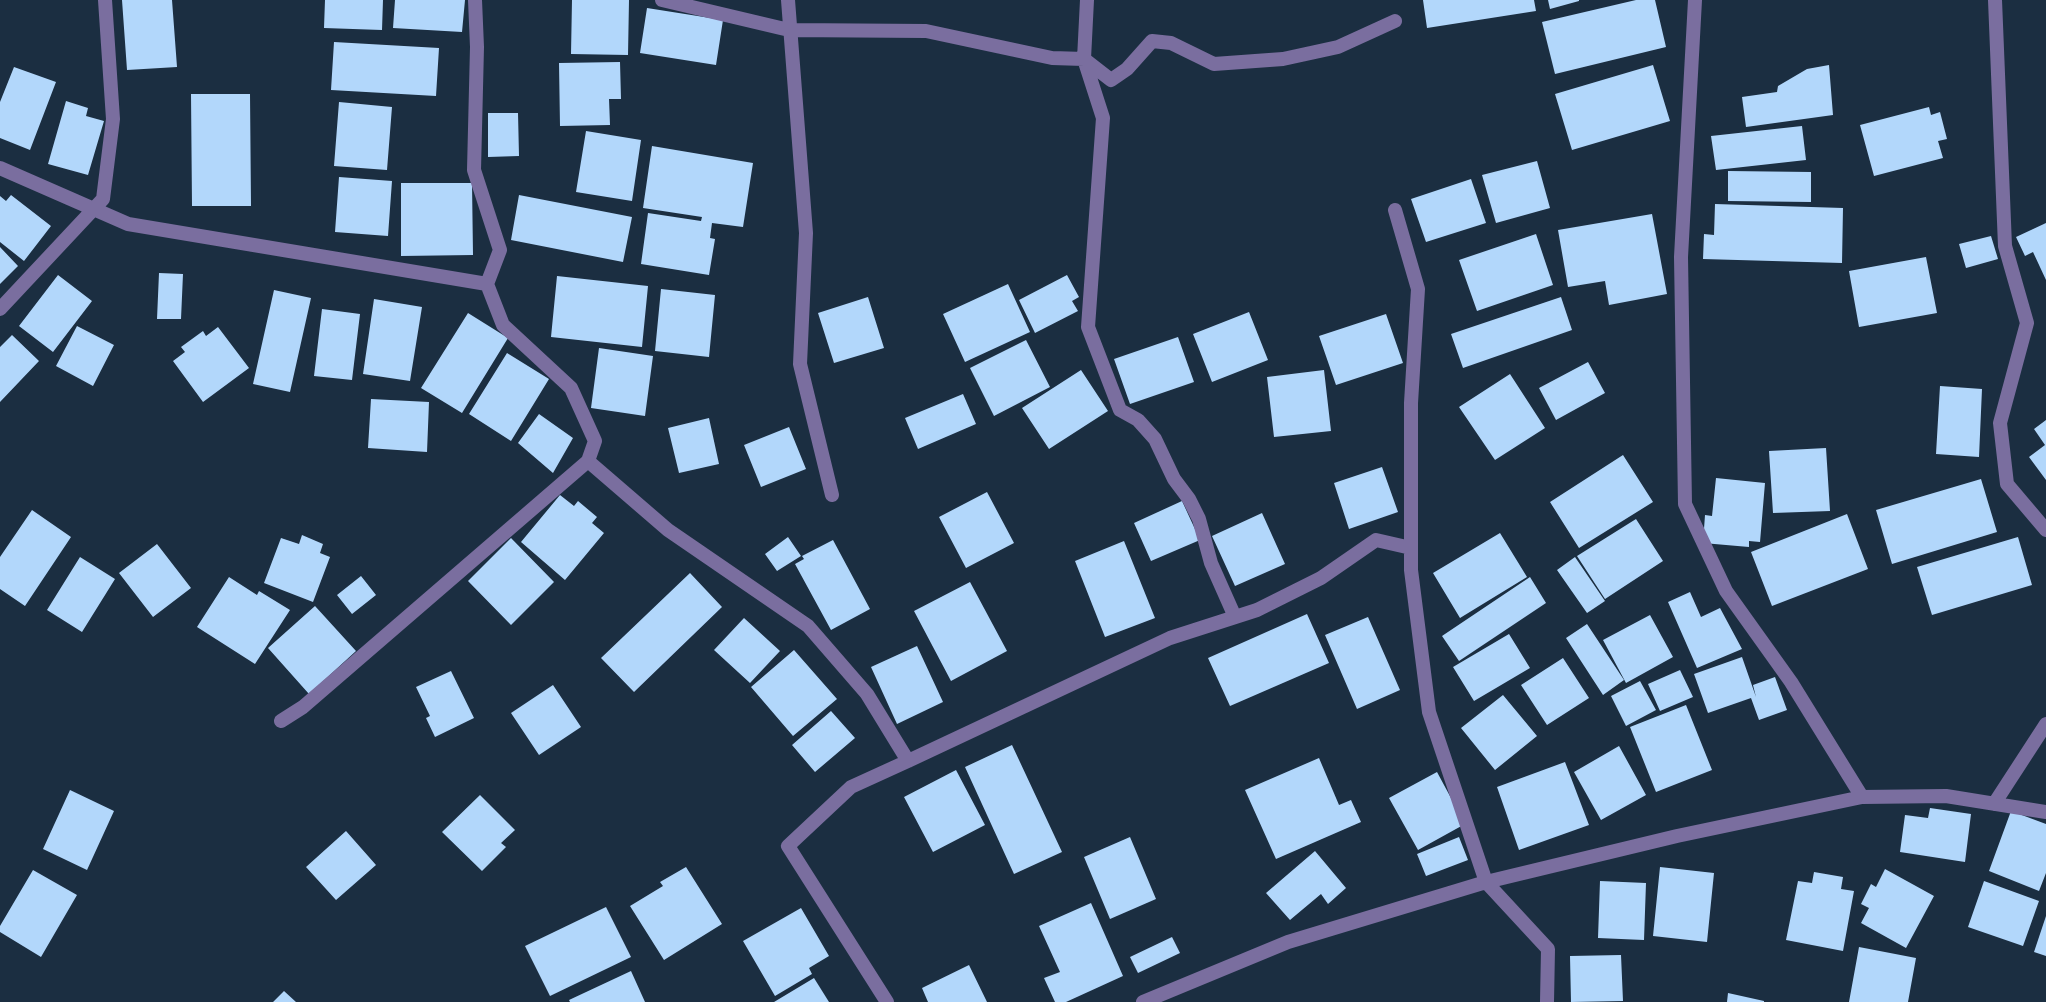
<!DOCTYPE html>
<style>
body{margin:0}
canvas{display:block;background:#1b2e41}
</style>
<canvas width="2046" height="1002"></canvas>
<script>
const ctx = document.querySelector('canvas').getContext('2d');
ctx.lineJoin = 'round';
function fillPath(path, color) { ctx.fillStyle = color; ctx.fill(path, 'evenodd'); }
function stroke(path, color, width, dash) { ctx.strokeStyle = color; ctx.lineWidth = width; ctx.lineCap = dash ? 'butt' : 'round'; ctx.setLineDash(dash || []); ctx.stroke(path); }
fillPath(new Path2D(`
 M122,0H172L177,67L127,70Z
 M325,0H383L382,30L324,28Z
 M395,0H465L462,32L393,28Z
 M572,0H629L628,55L571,54Z
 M1423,0H1534L1536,11L1427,28Z
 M1548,0H1579V1L1550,9Z
 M1636,0H1655L1666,47L1555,74L1542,22Z
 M647,8L723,20L716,65L640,53Z
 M334,42L439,48L436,96L331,90Z
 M620,62L621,99H609L610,125L560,126L559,63Z
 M1653,65L1670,121L1572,150L1555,94Z
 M1829,65L1833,115L1746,127L1742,97L1777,92L1778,86L1807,69Z
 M14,67L56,82L30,150L0,138V102Z
 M191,94H250L251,206H192Z
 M66,101L88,108L86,116L104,121L88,175L48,164Z
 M339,102L392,107L387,170L334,166Z
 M1929,107L1931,115L1940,112L1947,139L1938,141L1943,158L1874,176L1860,125Z
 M488,113H518L519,156L488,157Z
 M1802,126L1806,160L1716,170L1711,136Z
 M586,131L641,140L632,201L576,192Z
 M652,146L753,163L743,227L712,223L710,238L715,239L709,275L641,264L648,213L701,221L702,217L643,208Z
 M1537,161L1550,208L1496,223L1482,175Z
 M1728,171L1811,172V202L1728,201Z
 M339,177L392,181L388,236L335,232Z
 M1471,179L1486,223L1426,242L1411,199Z
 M401,183H472L473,255L401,256Z
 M11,195L51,226L24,261L0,242V196L6,201Z
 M519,195L632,217L623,262L511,240Z
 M1715,204L1843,208L1842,263L1703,259L1704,234L1714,235Z
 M1652,214L1667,294L1609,305L1605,281L1568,287L1558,230Z
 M2046,223V280L2033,252L2025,256L2016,237Z
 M1536,234L1553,285L1477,311L1459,260Z
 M1991,236L1998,259L1966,268L1959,244Z
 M0,247L18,266L0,284Z
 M1926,257L1937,313L1859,327L1849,271Z
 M159,273L183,274L181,319H157Z
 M58,275L92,301L53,352L19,326Z
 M1067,275L1079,297L1072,301L1078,311L1035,333L1019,300Z
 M557,276L648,286L642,347L551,337Z
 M1008,284L1030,332L965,362L943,314Z
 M661,289L715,295L709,357L655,351Z
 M274,290L311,298L290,392L253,384Z
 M868,297L884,348L834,363L818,313Z
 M1561,297L1572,330L1463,368L1451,334Z
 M374,299L422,307L410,381L363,374Z
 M322,309L360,314L352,380L314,376Z
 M1249,312L1268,360L1212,382L1193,334Z
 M468,313L508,338L462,413L421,388Z
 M1386,314L1403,363L1336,385L1319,336Z
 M77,326L114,345L93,386L56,366Z
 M218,327L249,368L203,402L173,361L185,352L181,347L203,331L206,336Z
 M12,335L39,361L0,402V347Z
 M1178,337L1194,382L1130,404L1114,359Z
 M1026,340L1050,387L994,416L970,368Z
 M599,348L653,356L645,416L591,408Z
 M507,353L549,379L511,441L469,414Z
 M1588,362L1605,393L1556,420L1539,388Z
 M1081,370L1108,411L1049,449L1022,408Z
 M1324,370L1331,431L1274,437L1267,377Z
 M1510,374L1545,428L1495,460L1459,407Z
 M1940,386L1982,389L1979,457L1936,454Z
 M963,394L976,424L918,449L905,418Z
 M371,399L429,402L427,452L368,448Z
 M539,414L573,438L553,473L518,443Z
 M709,418L719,464L679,473L668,428Z
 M2046,420V480L2029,457L2045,445L2034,429Z
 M789,427L806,469L761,487L744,445Z
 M1826,448L1830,511L1773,513L1769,451Z
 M1623,455L1653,502L1579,548L1550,502Z
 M1382,467L1398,512L1349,529L1334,483Z
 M1716,478L1765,483L1760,542L1749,541V547L1703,543L1705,515L1712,516Z
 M1981,479L1997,532L1892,564L1876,510Z
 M987,492L1014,543L966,568L939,517Z
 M560,495L574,506L578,501L597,517L592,523L604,533L565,580L521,542Z
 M1182,501L1200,540L1151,561L1134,523Z
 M32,510L71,537L25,606L0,589V557Z
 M1262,513L1285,564L1235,586L1212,536Z
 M1847,514L1868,569L1772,606L1751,552Z
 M1636,519L1663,561L1605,599L1577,556Z
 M1500,533L1527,577L1460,618L1433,573Z
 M302,535L323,544L320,553L330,557L313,602L264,583L281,538L299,544Z
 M788,537L801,556L777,571L765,554Z
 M2018,537L2032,585L1932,615L1917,567Z
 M511,538L554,582L511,625L468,581Z
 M833,540L870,609L831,630L795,564L804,559L802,556Z
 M1124,541L1155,618L1105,637L1075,561Z
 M157,544L191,588L153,617L119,573Z
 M80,557L115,579L82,632L47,610Z
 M1575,557L1605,601L1587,613L1557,570Z
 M690,573L722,607L634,692L601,658Z
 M361,576L376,595L352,614L337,595Z
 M229,577L257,595L259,591L290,610L255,664L197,627Z
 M1530,577L1546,603L1459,661L1442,636Z
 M970,582L1007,651L951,681L914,611Z
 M1690,592L1701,617L1720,608L1742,649L1697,668L1668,602Z
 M315,606L356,651L309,694L268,648Z
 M1307,614L1329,663L1230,706L1208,658Z
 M1650,615L1673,657L1626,683L1603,640Z
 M1368,617L1400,690L1357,709L1325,635Z
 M744,618L780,651L750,683L714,650Z
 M1587,624L1624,680L1603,695L1566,638Z
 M1509,634L1530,668L1474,701L1453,667Z
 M917,646L943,702L897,724L871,667Z
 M794,650L837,699L793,736L751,687Z
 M1742,657L1756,697L1753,685L1775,677L1787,710L1759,720L1751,698L1708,713L1694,674Z
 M1563,658L1589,698L1547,725L1521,685Z
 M1680,670L1693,697L1660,711L1648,684Z
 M451,671L474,718L435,737L426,718L430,716L416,687Z
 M1640,681L1656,710L1626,726L1611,696Z
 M553,685L581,727L539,755L511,713Z
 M1503,695L1537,736L1495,770L1461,728Z
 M1686,705L1712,770L1656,792L1630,727Z
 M831,711L855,738L815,772L792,745Z
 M1012,745L1062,852L1014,874L965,767Z
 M1619,746L1646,795L1601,820L1574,772Z
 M1319,758L1339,805L1351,800L1361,822L1276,859L1245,790Z
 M1565,762L1589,825L1519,850L1497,787Z
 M956,770L985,825L933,852L904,797Z
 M1437,772L1465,824L1418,850L1389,798Z
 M70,790L114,811L87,870L43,849Z
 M480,795L515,830L501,843L506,847L482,871L442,832Z
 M1930,808L1971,814L1965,862L1900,852L1905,815L1928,818Z
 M2011,811L2046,824V873L2039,891L1989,871Z
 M346,831L376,865L336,900L306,867Z
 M1130,837L1156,899L1110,919L1084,857Z
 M1459,837L1468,860L1426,876L1417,854Z
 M1315,851L1346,888L1328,904L1321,894L1290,920L1266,893Z
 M686,867L722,924L664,960L630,906L663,886L660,882Z
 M1660,867L1714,873L1707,942L1653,936Z
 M1885,869L1934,896L1906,948L1861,923L1869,908L1861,904L1871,884L1876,887Z
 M33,870L77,895L41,957L0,932V926Z
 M1814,872L1843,877L1841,889L1854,891L1843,951L1786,940L1798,881L1812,883Z
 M1600,881L1646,883L1644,940L1598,938Z
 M1984,881L2039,901L2023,946L1968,927Z
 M1091,903L1123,976L1066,1002H1055L1044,978L1060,972L1039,926Z
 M606,907L631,957L550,996L525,946Z
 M801,908L829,956L809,968L812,974L775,996L743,941Z
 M2046,916V956L2034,952Z
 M1172,937L1180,953L1138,973L1130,957Z
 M1859,947L1916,958L1908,1002H1849Z
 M1621,955L1623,1001L1571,1002L1570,956Z
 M969,965L987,1002H928L922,988Z
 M631,971L645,1002H570L569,1000Z
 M814,978L829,1002H774Z
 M284,991L296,1002H273Z
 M1728,993L1764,1001V1002H1727Z`), '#b2d7fb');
stroke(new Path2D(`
 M475,0L477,47L474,170L500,250L487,284L503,325L571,388L595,441L588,461L668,530L808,626L867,694L908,761L851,787L788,846L887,1002
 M662,0L789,30L926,31L1052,58L1084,59L1103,118L1088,327L1120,410L1138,420L1155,439L1174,479L1189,499L1199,519L1211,563L1235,617
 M788,0L806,233L800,364L832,495
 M1087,0L1084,59L1111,80L1127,69L1152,41L1171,43L1214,64L1283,59L1338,47L1395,21
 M1695,0L1681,257L1685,504L1726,591L1791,682L1862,797
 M1995,0L2005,246L2027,323L2000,423L2007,484L2046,530
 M0,168L128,224L487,284
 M1395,210L1418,289L1411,403V570L1429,712L1486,882L1548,949L1547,1002
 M0,309L103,199L113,119L105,0
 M281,721L303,707L588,461
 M908,761L1170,638L1257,610L1321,578L1376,540L1411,548
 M1994,804L2046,724
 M1143,1002L1288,942L1486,882L1677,836L1862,797L1946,796L2046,812`), '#7a6e9f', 14);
</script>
